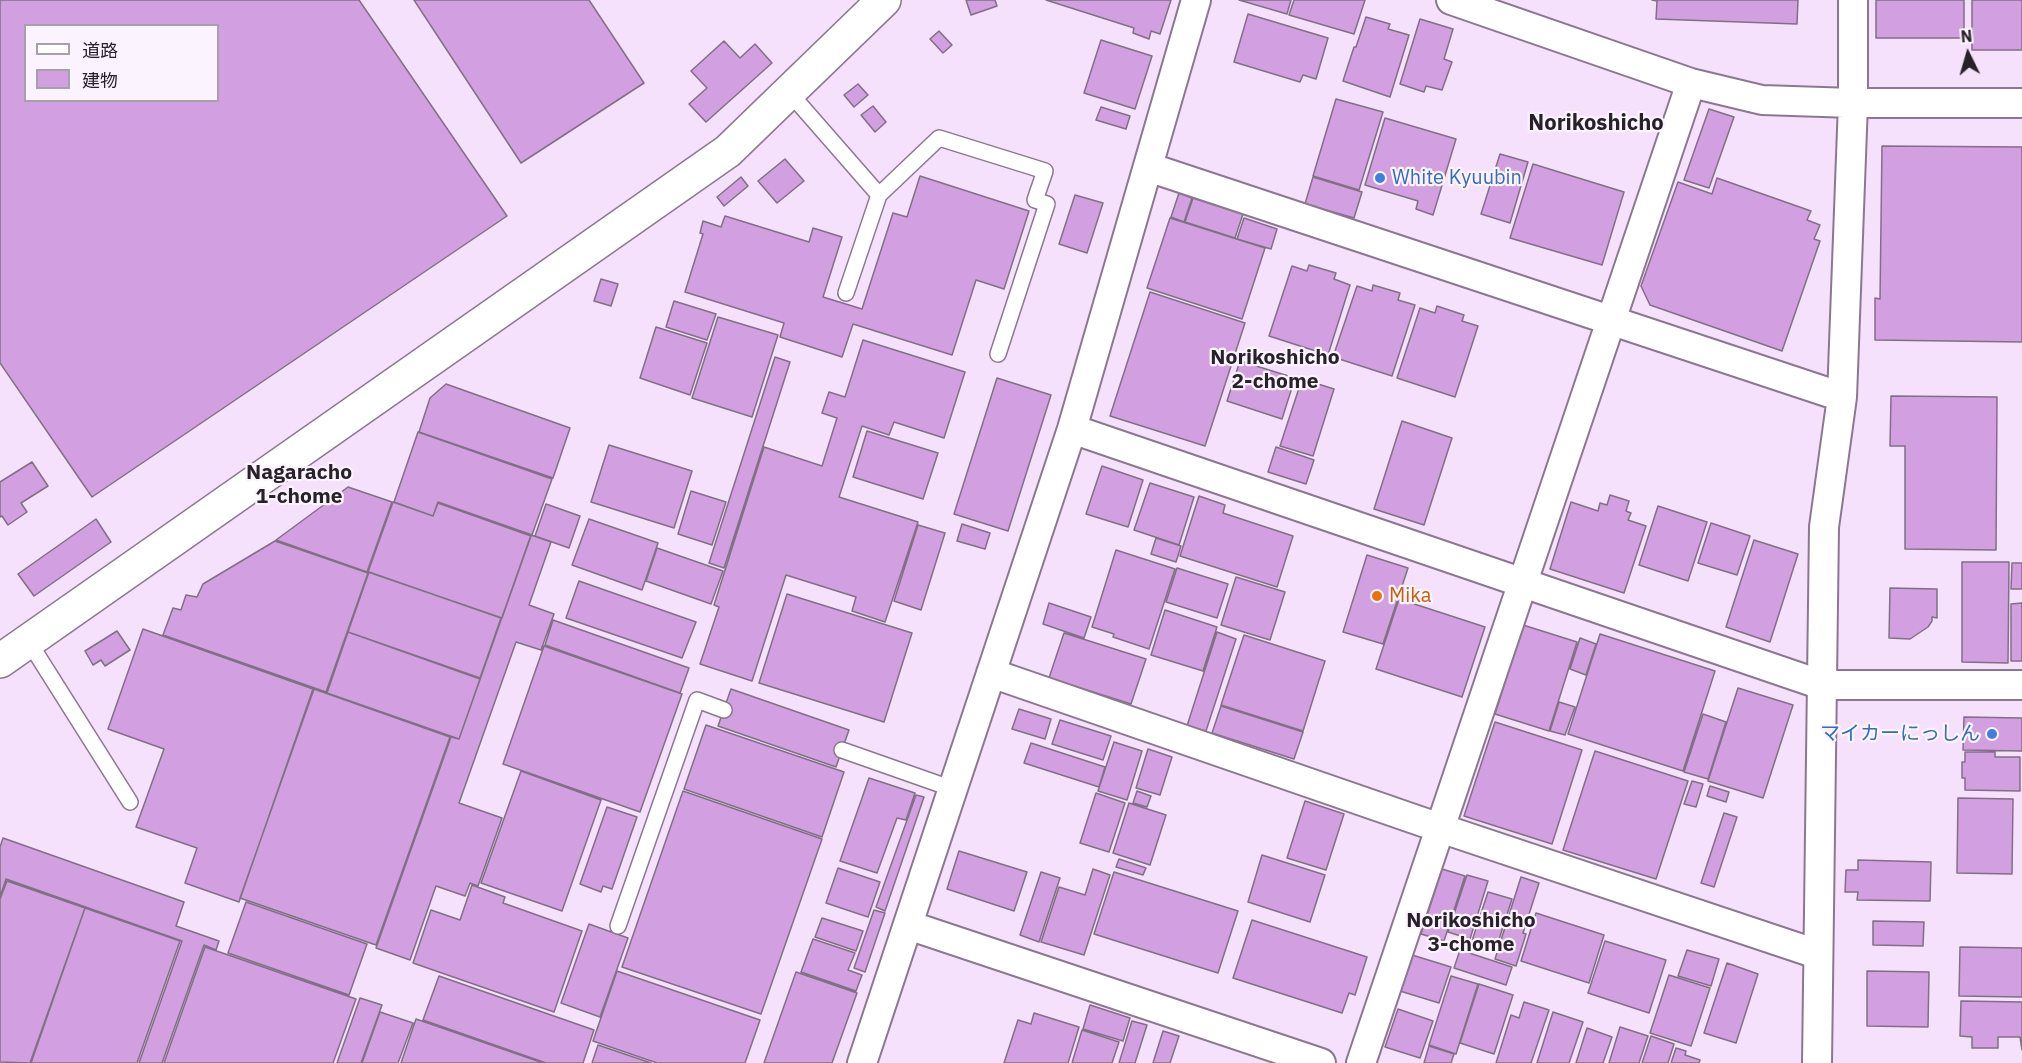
<!DOCTYPE html>
<meta charset="utf-8">
<style>
body{margin:0}
#map{position:relative;width:2022px;height:1063px;overflow:hidden;background:#f5e1fb;font-family:"IBM Plex Sans","Noto Sans JP",sans-serif}
canvas{display:block}
.legend{position:absolute;left:24px;top:24px;width:195px;height:78px;box-sizing:border-box;background:#fbf3fd;border:2px solid #a79fa9;margin:0;padding:8px 10px;list-style:none;font-size:18px;color:#28212a}
.legend li{display:flex;align-items:center;gap:12px;height:30px}
.legend b{width:30px;border:2px solid #a79fa9}
.north{position:absolute;left:1938px;top:24px;width:60px;height:60px;-webkit-text-stroke:4px #fbf3fd;paint-order:stroke;rotate:355deg;font-size:16px;font-weight:700;line-height:24px;text-align:center;color:#28212a}
.north::after{content:'';display:block;margin:auto;width:21px;height:27px;background:#28212a;clip-path:polygon(50% 0,100% 100%,50% 72%,0 100%)}
</style>
<div id="map">
<canvas width="2022" height="1063"></canvas>
<ul class="legend">
<li><b style="height:8px;background:#fff"></b>道路</li>
<li><b style="height:16px;background:#d2a0e0"></b>建物</li>
</ul>
<div class="north">N</div>
</div>
<script>
const ctx = document.querySelector('canvas').getContext('2d');
ctx.lineJoin = 'round';
function fillPath(path, color) { ctx.fillStyle = color; ctx.fill(path, 'evenodd'); }
function stroke(path, color, width, dash) { ctx.strokeStyle = color; ctx.lineWidth = width; ctx.lineCap = dash ? 'butt' : 'round'; ctx.setLineDash(dash || []); ctx.stroke(path); }
function label(font, color, halo, rows, align = 'center') {
  ctx.font = font + ' "IBM Plex Sans","Noto Sans JP",sans-serif'; ctx.lineWidth = 4.5; ctx.setLineDash([]); ctx.textBaseline = 'middle'; ctx.strokeStyle = halo; ctx.fillStyle = color; for (const [text, x, y, turn = 0] of rows) {
    ctx.save(); ctx.translate(x, y); ctx.rotate((+turn || 0) * Math.PI / 180); ctx.textAlign = isNaN(turn) ? turn : align; if (halo) ctx.strokeText(text, 0, 0); ctx.fillText(text, 0, 0); ctx.restore();
  }
}
const building = new Path2D(`
 M0,0H359L507,216L92,497L0,363ZM26,26H218V100H26Z
 M414,0H589L644,83L521,163Z
 M966,0H995L997,6L971,15Z
 M1046,0H1171L1160,34L1151,31L1149,39L1133,33L1134,28Z
 M1239,0H1291L1287,14Z
 M1294,0H1365L1354,34L1289,15Z
 M1652,0H1798L1797,24L1656,19L1657,1Z
 M1876,0H1964V38H1876Z
 M1972,0H2022V50H1972Z
 M1248,14L1328,38L1316,79L1303,75L1300,82L1234,62Z
 M1366,17L1390,24L1388,29L1409,35L1390,97L1343,81L1354,47H1356Z
 M1420,19L1453,29L1444,59L1452,62L1442,90L1426,86L1424,92L1400,84Z
 M939,31L952,45L943,53L930,39Z
 M1101,40L1152,56L1135,109L1084,93Z
 M724,41L740,58L755,44L772,63L706,122L689,104L707,88L691,71Z
 M858,84L868,95L854,107L844,95Z
 M1336,99L1383,112L1359,190L1313,176Z
 M873,106L886,122L875,132L861,115Z
 M1101,107L1130,116L1126,129L1096,120Z
 M1709,109L1734,117L1709,188L1684,180Z
 M1385,118L1456,139L1433,215L1416,209L1418,201L1365,185Z
 M1882,146L2022,147V342L1875,340V298L1880,299Z
 M1500,154L1528,162L1510,223L1481,214Z
 M785,159L804,181L777,203L758,181Z
 M1533,164L1624,192L1602,265L1510,238Z
 M920,176L1029,211L1004,289L976,280L952,355L853,324L842,357L780,337L784,323L685,292L703,234L700,233L703,221L721,227L725,216L809,242L813,228L842,237L823,297L862,309L893,213L907,217Z
 M741,177L748,186L724,206L717,197Z
 M1313,177L1362,192L1354,218L1305,204Z
 M1717,178L1811,211L1807,220L1820,225L1814,239L1820,241L1782,351L1650,305L1641,286L1678,182L1712,194Z
 M1179,193L1192,198L1184,222L1171,217Z
 M1075,195L1103,203L1087,253L1059,244Z
 M1193,198L1243,214L1235,238L1185,222Z
 M1170,218L1265,248L1242,319L1147,288Z
 M1244,218L1277,229L1271,249L1237,239Z
 M1309,265L1336,273L1334,279L1350,285L1328,355L1269,336L1292,266L1307,271Z
 M601,279L618,284L611,306L594,301Z
 M1373,285L1400,293L1398,300L1415,305L1392,376L1333,357L1357,286L1372,291Z
 M1150,292L1245,323L1205,446L1110,416Z
 M674,301L716,314L707,340L666,327Z
 M1437,306L1464,315L1462,321L1478,326L1455,397L1397,378L1420,308L1435,313Z
 M718,317L778,335L752,417L692,398Z
 M656,327L707,343L690,395L640,378Z
 M863,340L965,372L944,438L894,422L889,435L862,426L839,497L918,522L885,622L852,611L856,597L786,575L752,681L700,664L719,607L714,605L764,447L822,466L837,418L822,413L829,392L845,397Z
 M775,357L790,362L724,568L709,563Z
 M1240,361L1295,378L1282,419L1227,401Z
 M997,378L1051,395L1008,531L954,514Z
 M1302,379L1334,389L1313,456L1280,446Z
 M446,384L570,428L553,478L419,432L430,398Z
 M1891,396L1997,397L1996,550L1905,549V446H1890Z
 M1402,421L1452,438L1424,525L1374,509Z
 M867,431L938,453L923,499L853,477Z
 M418,432L552,479L532,535L438,502L433,516L394,502Z
 M609,445L692,471L674,528L591,502Z
 M1276,447L1314,460L1306,484L1268,472Z
 M32,462L48,486L21,503L27,512L8,525L2,516L0,517V482Z
 M1102,466L1143,480L1128,527L1086,514Z
 M1150,483L1194,497L1179,545L1134,530Z
 M348,487L392,502L367,572L276,540Z
 M691,491L726,502L712,545L678,534Z
 M1610,495L1629,501L1626,511L1631,513L1628,520L1646,526L1624,593L1550,569L1571,502L1598,511L1600,503L1607,505Z
 M1199,496L1225,505L1223,513L1293,536L1277,587L1180,556Z
 M393,502L433,516L438,503L531,536L502,618L368,572Z
 M546,504L580,516L569,548L535,536Z
 M1658,506L1707,522L1688,581L1639,565Z
 M96,519L111,542L34,596L18,574Z
 M589,519L658,543L642,590L572,565Z
 M1711,523L1750,536L1737,575L1698,563Z
 M962,524L990,533L985,549L957,541Z
 M918,525L945,533L921,610L894,601Z
 M531,535L551,542L529,605L554,614L541,650L516,642L459,803L502,818L478,886L470,883L465,896L436,886L410,960L376,948L451,737L459,739Z
 M1156,538L1181,546L1176,562L1151,554Z
 M1754,540L1798,554L1770,642L1726,627Z
 M275,541L368,573L326,692L163,635L173,608L181,610L186,595L197,597L203,584Z
 M657,548L723,571L711,604L646,581Z
 M1116,550L1175,569L1149,649L1113,637L1114,634L1092,627Z
 M1367,555L1408,568L1383,644L1343,632Z
 M1962,562H2009L2008,663L1962,662Z
 M2012,563H2022V589H2011Z
 M1177,568L1228,584L1217,618L1166,602Z
 M369,572L501,618L480,678L348,632Z
 M1236,577L1285,592L1270,640L1221,625Z
 M579,581L696,622L682,658L566,618Z
 M1890,588L1937,589V618L1932,617V621L1928,627L1910,639L1889,638Z
 M787,594L912,633L884,722L759,683Z
 M1399,599L1485,627L1462,697L1376,669Z
 M1049,603L1091,617L1084,638L1043,624Z
 M2022,603V661H2011V604Z
 M1165,610L1217,627L1203,671L1151,655Z
 M553,620L689,668L680,693L545,645Z
 M1523,625L1577,642L1549,731L1495,714Z
 M143,629L313,689L239,902L185,883L197,848L136,827L164,749L108,729Z
 M117,631L130,650L105,666L101,660L93,665L85,651Z
 M348,632L480,679L459,739L327,693Z
 M1217,632L1236,639L1206,731L1187,726Z
 M1064,633L1146,659L1131,704L1049,678Z
 M1600,634L1715,671L1683,771L1568,734Z
 M1244,635L1325,661L1303,731L1221,705Z
 M1580,638L1596,644L1586,675L1570,669Z
 M544,646L682,694L640,812L503,764Z
 M1738,688L1793,705L1763,798L1708,781Z
 M314,689L450,737L376,945L240,898Z
 M731,689L849,730L836,767L718,726Z
 M1559,702L1575,707L1565,735L1550,731Z
 M1221,706L1303,732L1294,759L1212,733Z
 M1019,709L1051,719L1045,739L1012,729Z
 M1703,714L1726,722L1708,779L1684,772Z
 M1964,717L2022,718V751L1963,750Z
 M1060,720L1111,736L1103,760L1052,744Z
 M1495,722L1582,750L1552,844L1464,816Z
 M706,725L844,772L822,837L684,789Z
 M1114,742L1142,751L1127,800L1098,791Z
 M1031,743L1105,767L1099,787L1024,763Z
 M1148,749L1172,757L1160,795L1136,788Z
 M1595,751L1688,781L1656,879L1563,850Z
 M1965,752H1995V757H2020V791L1965,790V778H1962V762H1965Z
 M521,771L601,800L562,911L481,883Z
 M869,778L915,793L906,820L897,818L877,873L840,861Z
 M1692,781L1703,784L1696,807L1684,804Z
 M1710,786L1729,792L1726,802L1707,796Z
 M683,791L822,839L761,1014L622,967Z
 M1137,791L1151,796L1147,807L1133,803Z
 M1096,793L1125,803L1109,852L1080,843Z
 M916,795L924,797L885,911L876,907Z
 M1958,798L2013,799L2012,874L1957,873Z
 M1305,801L1344,814L1326,870L1287,858Z
 M1129,803L1166,815L1150,865L1113,853Z
 M607,807L637,817L612,889L603,886L601,892L580,884Z
 M1724,813L1737,817L1714,887L1701,883Z
 M3,838L184,902L176,926L219,941L216,950L204,945L162,1063H139L182,941L6,879L0,897V847Z
 M959,851L1027,872L1014,911L947,889Z
 M1262,855L1325,875L1310,922L1248,902Z
 M1119,859L1146,868L1143,875L1116,867Z
 M1858,860L1931,862L1930,901L1857,900L1858,892H1845L1846,870H1858Z
 M838,868L880,882L868,917L826,903Z
 M1093,869L1110,875L1084,955L1041,942L1059,887L1085,895Z
 M1442,869L1465,876L1444,941L1421,934Z
 M1041,872L1060,878L1039,942L1020,935Z
 M1114,872L1238,911L1218,973L1094,934Z
 M1467,875L1488,881L1470,939L1448,932Z
 M1521,877L1539,883L1523,933L1526,934L1516,966L1495,959Z
 M7,881L85,908L30,1063L0,1062V899Z
 M472,885L505,897L503,903L582,931L554,1012L413,963L431,910L460,920Z
 M1488,892L1512,899L1495,952L1471,944Z
 M246,902L367,944L349,995L228,953Z
 M85,908L180,941L137,1063H31Z
 M874,910L885,913L865,972L854,968Z
 M1536,913L1604,935L1589,983L1521,961Z
 M822,918L863,931L856,951L815,937Z
 M1252,920L1367,957L1355,995L1349,993L1342,1013L1233,978Z
 M1873,921L1924,922L1923,946L1873,945Z
 M589,924L628,938L600,1017L561,1003Z
 M813,939L855,953L848,970L862,975L856,991L801,972Z
 M1605,941L1666,960L1649,1013L1588,993Z
 M205,947L356,999L333,1063H164Z
 M1960,947L2022,948V997L1959,996Z
 M1460,950L1512,967L1506,985L1454,968Z
 M1687,950L1719,959L1711,986L1678,976Z
 M1412,955L1451,967L1439,1003L1400,991Z
 M1727,963L1758,974L1736,1043L1704,1033Z
 M617,971L760,1020L745,1063H657L593,1041Z
 M1867,971L1929,972L1928,1027L1867,1026Z
 M796,972L857,993L832,1063H764Z
 M1669,975L1710,988L1691,1046L1650,1033Z
 M439,976L594,1030L583,1063H546L423,1020Z
 M1451,976L1478,984L1456,1054L1429,1045Z
 M1479,984L1513,995L1494,1054L1460,1043Z
 M360,998L382,1005L361,1063H337Z
 M1961,1001L2022,1002V1050L2020,1037H1998V1048H1972V1037L1960,1036Z
 M1524,1002L1549,1010L1531,1063H1496L1511,1015L1519,1018Z
 M1090,1005L1130,1018L1123,1041L1083,1029Z
 M1398,1009L1433,1021L1420,1058L1385,1047Z
 M380,1012L413,1023L398,1063H362Z
 M1553,1012L1583,1022L1569,1063H1537Z
 M1034,1013L1079,1027L1068,1063H1004L1018,1020L1031,1024Z
 M416,1019L543,1063H401Z
 M1132,1021L1147,1025L1135,1063H1119Z
 M1620,1027L1648,1036L1639,1063H1609Z
 M1587,1028L1612,1037L1603,1063H1576Z
 M1082,1030L1119,1042L1112,1063H1072Z
 M1163,1031L1179,1036L1170,1063H1153Z
 M1651,1036L1674,1044L1668,1063H1642Z
 M598,1045L651,1063H592Z
 M1429,1046L1454,1054L1451,1063H1424Z
 M1676,1048L1686,1051L1685,1055L1700,1060L1699,1063H1671Z`);
fillPath(building, '#d2a0e0');
stroke(building, '#816f86', 1.5);
const lane = new Path2D(`
 M789,92L879,195L846,293
 M879,195L939,138L1045,171L1035,200L1047,204L998,354
 M29,642L130,802
 M842,750L953,789
 M618,926L697,700L724,710`);
const street = new Path2D(`
 M1451,0L1691,83L1762,100L1853,103H2022
 M1148,167L1842,397
 M1072,429L1822,685H2022
 M991,673L1440,828L1817,954
 M908,925L1321,1063
 M862,1063L1072,429L1196,0
 M1361,1063L1691,83
 M1817,1063L1824,527L1842,397L1853,103V0`);
const secondary = new Path2D(`
 M0,661L728,151L884,0`);
stroke(lane, '#8b7890', 18);
stroke(street, '#8b7890', 32);
stroke(secondary, '#8b7890', 36);
stroke(lane, '#fff', 15);
stroke(street, '#fff', 28);
stroke(secondary, '#fff', 33);
for (const [x, y, r, color] of [
 [1380,178,6,"#3f7fe0"],
 [1377,596,6,"#e8710a"],
 [1992,734,6,"#3f7fe0"]
]) { const dot = new Path2D(); dot.arc(x, y, r, 0, 2 * Math.PI); ctx.fillStyle = color; ctx.fill(dot); stroke(dot, '#fbf3fd', 2); }
label('20px', '#366cbe', '#fbf3fd', [
 ["White Kyuubin",1392,178],
 ["マイカーにっしん",1980,734,"right"]
], 'left');
label('20px', '#c56008', '#fbf3fd', [
 ["Mika",1389,596]
], 'left');
label('bold 21px', '#28212a', '#fbf3fd', [
 ["Norikoshicho",1275,358],
 ["2-chome",1275,382],
 ["Nagaracho",299,473],
 ["1-chome",299,497],
 ["Norikoshicho",1471,921],
 ["3-chome",1471,945]
]);
label('bold 22px', '#28212a', '#fbf3fd', [
 ["Norikoshicho",1596,124]
]);
</script>
